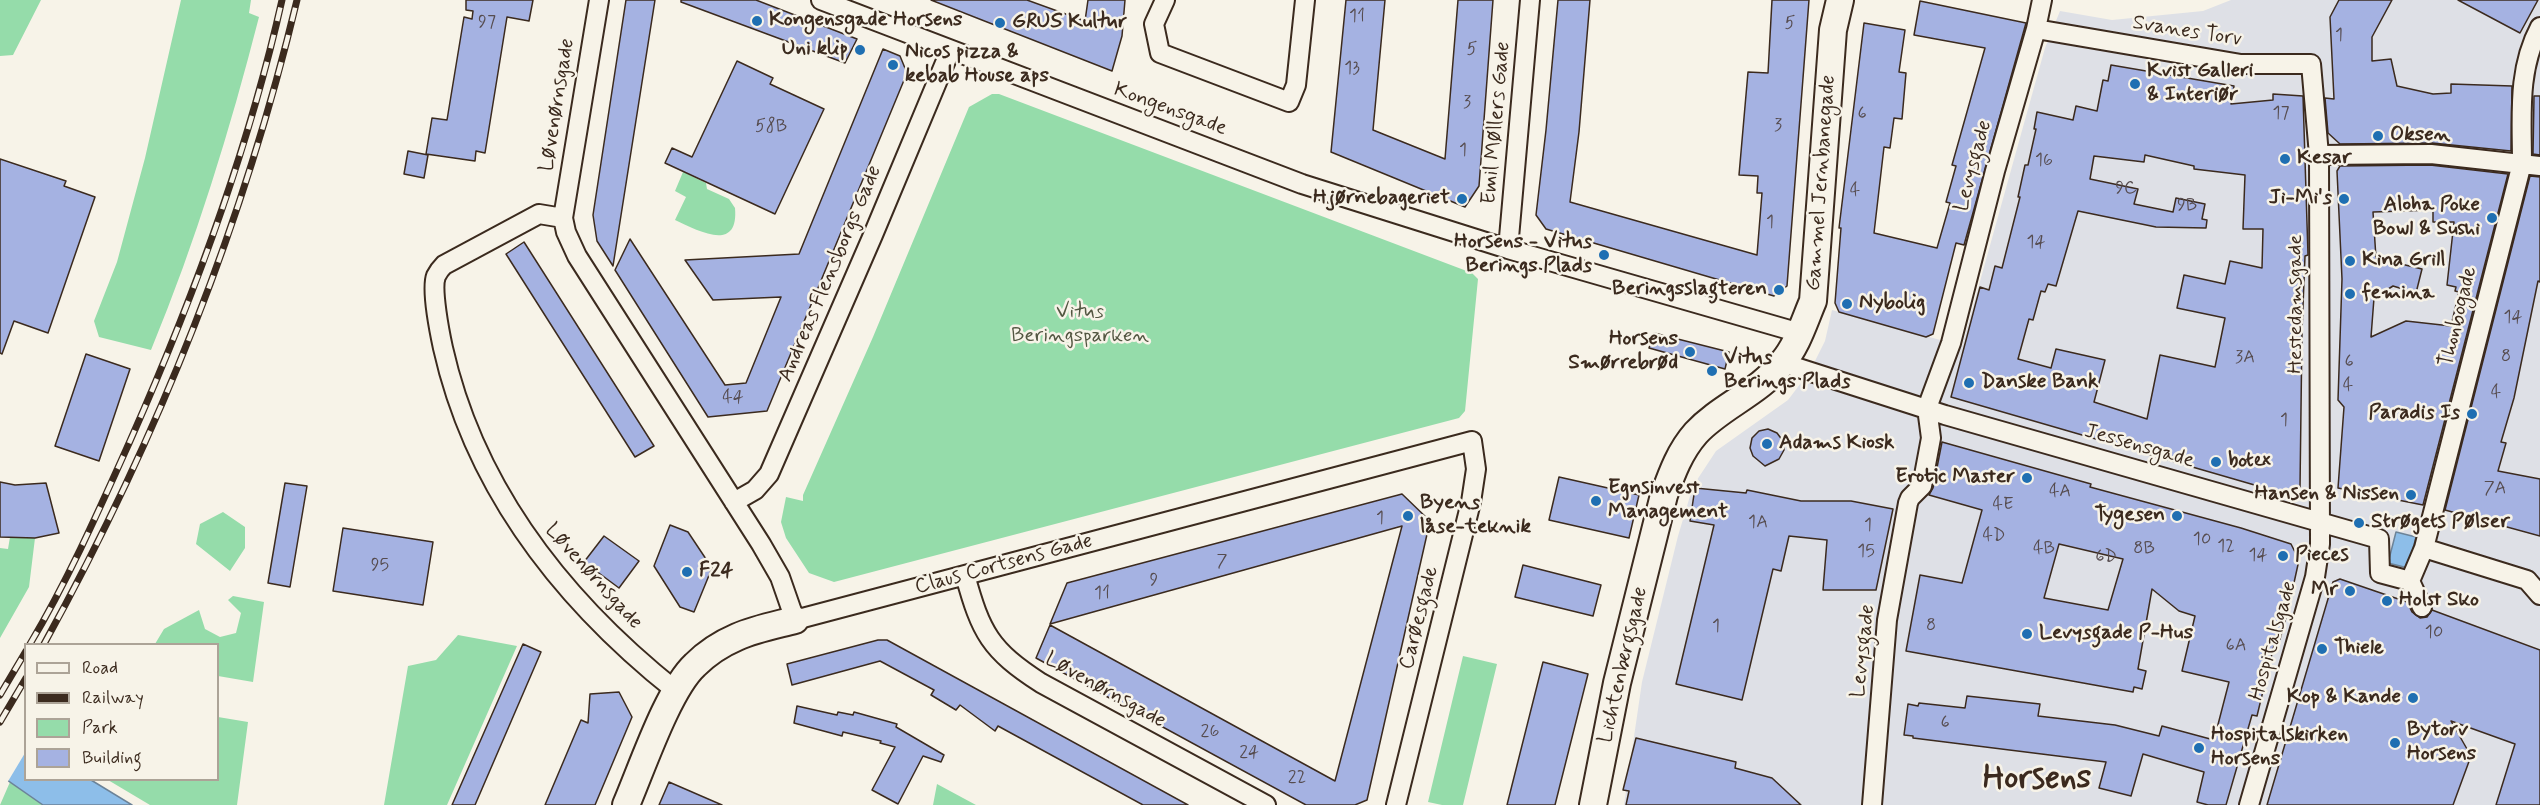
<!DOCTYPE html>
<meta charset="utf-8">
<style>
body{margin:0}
#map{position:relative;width:2540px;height:805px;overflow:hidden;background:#f7f3e8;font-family:Mynerve,sans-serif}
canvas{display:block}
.legend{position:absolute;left:24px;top:643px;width:195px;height:138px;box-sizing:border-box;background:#f7f3e8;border:2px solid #aca397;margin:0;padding:8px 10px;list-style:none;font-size:18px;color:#3b2a1e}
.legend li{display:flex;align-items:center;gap:12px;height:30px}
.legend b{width:30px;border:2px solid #aca397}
</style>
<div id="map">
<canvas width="2540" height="805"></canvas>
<ul class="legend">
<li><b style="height:8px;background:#f7f3e8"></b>Road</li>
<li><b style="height:8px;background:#3b2a1e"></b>Railway</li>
<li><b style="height:16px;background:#95dcaa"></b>Park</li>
<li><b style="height:16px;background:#a5b2e2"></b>Building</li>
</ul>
</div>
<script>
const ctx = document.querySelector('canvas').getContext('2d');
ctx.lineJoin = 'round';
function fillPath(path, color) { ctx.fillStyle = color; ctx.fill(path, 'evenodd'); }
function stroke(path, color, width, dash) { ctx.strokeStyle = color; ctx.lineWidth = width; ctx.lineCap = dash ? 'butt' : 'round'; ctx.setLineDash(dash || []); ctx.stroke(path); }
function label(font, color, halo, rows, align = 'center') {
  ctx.font = font + ' Mynerve,sans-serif'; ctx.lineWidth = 5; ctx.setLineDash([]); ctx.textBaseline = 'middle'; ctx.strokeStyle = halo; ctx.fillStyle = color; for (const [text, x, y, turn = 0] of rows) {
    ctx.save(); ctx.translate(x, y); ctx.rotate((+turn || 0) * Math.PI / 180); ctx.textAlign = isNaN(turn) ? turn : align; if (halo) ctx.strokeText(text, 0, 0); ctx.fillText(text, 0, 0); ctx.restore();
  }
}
fillPath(new Path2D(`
 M2231,0H2540V805H1624L1642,682L1678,536L1693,486L1716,451L1788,400L1810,371L1825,341L1832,310L1962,346L2045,48L2060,11L2112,20L2203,11Z`), '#dee0e6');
fillPath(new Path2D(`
 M0,0H41L13,55L0,56Z
 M181,0H251L249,13L259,17C230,130 196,241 151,350L99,337L94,321L117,262L145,158Z
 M992,94H999L1472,273L1478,279L1465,411L1459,418L834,582L809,573L786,538L781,522L786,497L803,501V495L873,337L969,107Z
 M683,172L706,183L707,189L729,199L735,208C739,254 697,230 675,220L686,197L675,191Z
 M223,512L245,527V548L230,571L196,544L200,524Z
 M10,537L35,538L29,587L0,638V548L8,549Z
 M233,596L264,602L253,682L218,676V644H155L164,629L199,610L205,629L220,637L236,633L241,613L228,600Z
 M458,635L517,646L447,805H384L408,666L436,660Z
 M1463,656L1497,664L1463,805H1442L1428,802Z
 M218,717L248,722L237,805H150L108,780H218Z
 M10,782L43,805H0Z
 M937,784L976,805H933Z`), '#95dcaa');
const water = new Path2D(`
 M2396,532L2416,537L2408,568L2388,563Z
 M0,712L25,738L26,780H91L132,805H43L0,775Z`);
fillPath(water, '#8dbee9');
stroke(water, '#6c8398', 1.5);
fillPath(new Path2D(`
 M0,709L26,734L25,753L7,783L0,779Z`), '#f7f3e8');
const building = new Path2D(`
 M466,0H533L529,21L507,17L485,153L476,151L475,161L426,154L432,118L447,120L464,17L472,19L473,11L466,10Z
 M626,0H655L613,266L597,241L593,215Z
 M681,0H756L857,39L845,63L681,2Z
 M931,0H1027L1085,21L1088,0H1125L1122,36L1112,71Z
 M1346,0H1385L1373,130L1445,159L1458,0H1493L1479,186L1465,207L1331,152Z
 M1558,0H1590L1579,132L1570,202L1757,255L1762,193H1757L1758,176L1739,175L1748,72L1768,73L1772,0H1809L1787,286L1774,296L1546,229L1536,215L1546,130Z
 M2339,0H2392L2372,37V61L2391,59L2397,86L2433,94L2451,93V84L2512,86L2511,151L2432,143L2340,144L2328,133L2325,98L2334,99L2330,17Z
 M2458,0H2538L2520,33Z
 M1920,1L2026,23L1964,245L1956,243L1933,334L1926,337L1839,312L1835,303L1841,228H1839L1864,23L1905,30L1899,72L1906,73L1902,119L1894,118L1890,148L1884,147L1874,233L1937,248L1950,203L1946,202L1956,166L1952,165L1985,48L1914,35Z
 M883,49L900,56L907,73L767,411L708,417L615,270L630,239L725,385L746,383L781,297L713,300L685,260L799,254Z
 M737,61L773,78L770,84L824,109L775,214L665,163L672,148L692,157Z
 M2111,65L2234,86L2231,104L2273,100V94L2303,96L2308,255L2305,256L2302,331L2300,487L2289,495L1951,397L1980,287L1989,290L1995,266L2002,268L2020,197H2018L2025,165H2028L2036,129H2034L2037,112L2073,120L2076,106L2097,111L2103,80L2108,81ZM2145,155L2194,166V169L2245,175L2243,229H2263L2262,268L2230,261L2225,284L2184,275L2177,308L2225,318L2215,367L2160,355L2147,419L2094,402L2105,360L2056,349L2051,368L2018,359L2029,319L2033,320L2041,291L2045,292L2048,284L2056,286L2078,211L2156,227L2206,228L2207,220L2202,219L2205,204L2176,198L2173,212L2134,204L2138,189L2090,179L2094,156L2144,162Z
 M2534,96H2540V155L2533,154Z
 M408,151L428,155L424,178L404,174Z
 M0,159L66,181L64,186L95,197L48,333L14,321L2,354L0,353Z
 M2430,165L2508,174L2423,505L2338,488L2344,407L2338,400L2342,279L2337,171L2340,166ZM2433,210V222H2454L2447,285L2456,287L2455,291L2459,292L2451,326L2406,321L2371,337L2374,298L2393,286L2416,293L2422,269L2376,258L2373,212Z
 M2530,176L2540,177V282L2538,281L2514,398L2501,442L2506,443L2498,471L2540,479V536L2445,510Z
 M524,242L654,446L635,457L506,254Z
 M1654,333L1729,352L1725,369L1649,348Z
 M86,354L130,369L99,461L55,446Z
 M1768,429L1777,433L1783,441L1784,450L1779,459L1765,466L1753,456L1750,448L1752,438L1759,431Z
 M1942,442L2091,484L2090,487L2241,528L2291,544L2299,560L2288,610L2280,639L2276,637L2257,716L2252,715L2226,805H2208L2197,802L2204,772L2143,754L2131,796L2099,788L2106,762L1913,738V736L1904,735L1908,704L1918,706L1919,703L1965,708L1967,696L2040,704L2038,716L2115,725L2159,736L2162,726L2214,740L2229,682L2182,671L2195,616L2179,611L2152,589L2138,669L2146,671L2142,689L2134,687L2133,692L1906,651L1920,575L1962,583L1982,510L1929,495L1933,488ZM2059,544L2123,559L2108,610L2044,598Z
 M1559,477L1639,495L1629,538L1549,520Z
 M0,482L15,485L46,483L59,533L35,538L0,537Z
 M285,483L307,486L290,587L268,583Z
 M1695,488L1746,493L1747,490L1801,501H1851L1893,509L1876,590H1823L1827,540L1789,536L1781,571L1773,569L1742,700L1676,684L1714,525L1690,521Z
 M1402,494L1430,521L1367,800L1355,805H1306L1036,658L1050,625L1335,781L1402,526L1050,624L1067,583Z
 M670,525L688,532L712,568L694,612L680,607L654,566Z
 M343,528L433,542L423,605L333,591Z
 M604,536L639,561L619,588L584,562Z
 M1523,565L1601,585L1593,616L1515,597Z
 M2340,579L2407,602L2412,612L2420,618L2427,617L2432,610L2540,650V805H2496L2515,744L2451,721L2471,756L2453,805H2267L2333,582Z
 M878,640H887L1188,805H1143L998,726L995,731L960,705L956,710L931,695L934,690L880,661L792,685L787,664Z
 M523,644L541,652L475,805H452Z
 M1543,662L1588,674L1555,805H1507Z
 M619,692L632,717L595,805H545L581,720L588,723L590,694Z
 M797,706L837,715L838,712L853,715L854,712L897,724L896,727L944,755L941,762L923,756L898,804L872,790L895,747L880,743L881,741L843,732L842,736L794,723Z
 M1636,738L1736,762L1735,768L1772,778L1801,805H1626L1629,791L1623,790Z
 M669,782L722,805H659Z`);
fillPath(building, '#a5b2e2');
stroke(building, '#3b2a1e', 1.5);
const street = new Path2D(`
 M599,0L563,218L566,232L577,256L761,544L780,577L795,620L1472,441L1476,469L1471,502L1396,805
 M821,0L1302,184L1508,249L1800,333
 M1165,0L1154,24L1160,53L1289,102L1296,85L1305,0
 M2036,29L2241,64H2311L2319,155L2320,544L2315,577L2249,805
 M2319,155L2431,154L2540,166
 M563,218L539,214L444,265C441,268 438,272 436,276C431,289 440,334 443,348C475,490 564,602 676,691
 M1508,249L1530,0
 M1783,363L1945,415L2379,539L2380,573L2410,581L2424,548L2527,580L2540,595
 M734,502L755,490L769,474L873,235L950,51
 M2424,548L2519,175L2522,163C2522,116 2517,70 2540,27
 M965,575C981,633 990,650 1041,683L1266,805
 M2410,581L2422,607
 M1872,805L1887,620L1908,503L1910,498L1922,486L1931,438L1927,408L1951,343L1995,171L2036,29L2042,0`);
const secondary = new Path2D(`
 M626,805C642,768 668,690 695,665C707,653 723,643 737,637C755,629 776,625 795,620
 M1593,805L1617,683L1664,495C1672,473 1680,451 1696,433C1721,406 1759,393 1782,363C1797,346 1804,322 1813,301L1833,30L1840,0`);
stroke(street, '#3b2a1e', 22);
stroke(secondary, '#3b2a1e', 30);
stroke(street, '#f7f3e8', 18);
stroke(secondary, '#f7f3e8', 26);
const rail = new Path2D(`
 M30,644C68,580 99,510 130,441C193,299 248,152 282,0
 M44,644C156,441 243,226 297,0
 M0,695L26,651
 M0,722L26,678`);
stroke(rail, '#3b2a1e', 7);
stroke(rail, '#f7f3e8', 4.5, [14]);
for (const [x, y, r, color] of [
 [757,21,6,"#1f6fb2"],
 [1000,23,6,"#1f6fb2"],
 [860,50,6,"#1f6fb2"],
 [893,65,6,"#1f6fb2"],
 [2135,84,6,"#1f6fb2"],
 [2378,136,6,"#1f6fb2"],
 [2285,159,6,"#1f6fb2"],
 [1462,199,6,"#1f6fb2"],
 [2344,199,6,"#1f6fb2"],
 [2492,218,6,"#1f6fb2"],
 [1604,255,6,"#1f6fb2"],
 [2350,261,6,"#1f6fb2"],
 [1779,290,6,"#1f6fb2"],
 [2350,294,6,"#1f6fb2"],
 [1847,304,6,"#1f6fb2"],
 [1690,352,6,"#1f6fb2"],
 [1712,371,6,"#1f6fb2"],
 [1969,383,6,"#1f6fb2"],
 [2472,414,6,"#1f6fb2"],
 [1767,444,6,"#1f6fb2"],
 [2216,462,6,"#1f6fb2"],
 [2027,478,6,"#1f6fb2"],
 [2411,495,6,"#1f6fb2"],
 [1596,501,6,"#1f6fb2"],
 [1408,516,6,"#1f6fb2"],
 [2177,516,6,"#1f6fb2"],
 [2359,523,6,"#1f6fb2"],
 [2283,556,6,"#1f6fb2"],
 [687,572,6,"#1f6fb2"],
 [2350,591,6,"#1f6fb2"],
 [2387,601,6,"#1f6fb2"],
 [2027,634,6,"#1f6fb2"],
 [2322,649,6,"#1f6fb2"],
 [2413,698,6,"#1f6fb2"],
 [2395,743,6,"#1f6fb2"],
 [2199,748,6,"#1f6fb2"]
]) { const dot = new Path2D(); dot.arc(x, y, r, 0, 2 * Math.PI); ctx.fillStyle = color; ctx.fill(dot); stroke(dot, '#f7f3e8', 2); }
label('18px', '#564c4f', null, [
 ["11",1357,17],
 ["97",487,23],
 ["5",1790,24],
 ["1",2339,36],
 ["5",1472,50],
 ["13",1352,69],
 ["3",1467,103],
 ["6",1862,114],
 ["17",2281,114],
 ["3",1778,126],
 ["58B",771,127],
 ["1",1463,151],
 ["16",2044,161],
 ["9C",2126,189],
 ["4",1855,191],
 ["9B",2187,206],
 ["1",1770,223],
 ["14",2036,243],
 ["14",2513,318],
 ["8",2506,357],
 ["3A",2245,358],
 ["6",2349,362],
 ["4",2348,386],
 ["4",2496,393],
 ["44",733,398],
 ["1",2284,421],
 ["7A",2495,489],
 ["4A",2060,492],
 ["4E",2003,505],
 ["1",1380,519],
 ["1A",1758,523],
 ["1",1868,526],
 ["4D",1994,536],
 ["10",2202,540],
 ["12",2226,547],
 ["4B",2044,549],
 ["8B",2144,549],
 ["15",1866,552],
 ["14",2258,556],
 ["6D",2106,557],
 ["7",1222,562],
 ["95",380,566],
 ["9",1154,581],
 ["11",1102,594],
 ["8",1931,626],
 ["1",1716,627],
 ["10",2434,633],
 ["6A",2236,646],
 ["6",1945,723],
 ["26",1210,732],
 ["24",1249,753],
 ["22",1297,778]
]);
label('bold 21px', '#3b2a1e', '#f7f3e8', [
 ["Kongensgade Horsens",769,21],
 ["GRUS Kultur",1012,23],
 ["Uni klip",848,50,"right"],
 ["Nicos pizza &",905,53],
 ["kebab House aps",905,77],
 ["Kvist Galleri",2147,72],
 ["& Interiør",2147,96],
 ["Oksen",2390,136],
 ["Kesar",2297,159],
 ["Hjørnebageriet",1450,199,"right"],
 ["Ji-Mi's",2332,199,"right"],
 ["Aloha Poke",2480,206,"right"],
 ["Bowl & Sushi",2480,230,"right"],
 ["Horsens - Vitus",1592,243,"right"],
 ["Berings Plads",1592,267,"right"],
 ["Kina Grill",2362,261],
 ["Beringsslagteren",1767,290,"right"],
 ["femina",2362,294],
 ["Nybolig",1859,304],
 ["Horsens",1678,340,"right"],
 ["Smørrebrød",1678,364,"right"],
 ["Vitus",1724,359],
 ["Berings Plads",1724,383],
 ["Danske Bank",1981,383],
 ["Paradis Is",2460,414,"right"],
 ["Adams Kiosk",1779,444],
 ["botex",2228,462],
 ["Erotic Master",2015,478,"right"],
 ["Egnsinvest",1608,489],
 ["Management",1608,513],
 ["Hansen & Nissen",2399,495,"right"],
 ["Byens",1420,504],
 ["låse-teknik",1420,528],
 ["Tygesen",2165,516,"right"],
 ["Strøgets Pølser",2371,523],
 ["Pieces",2295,556],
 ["F24",699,572],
 ["Mr",2338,591,"right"],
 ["Holst Sko",2399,601],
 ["Levysgade P-Hus",2039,634],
 ["Thiele",2334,649],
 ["Kop & Kande",2401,698,"right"],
 ["Bytorv",2407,731],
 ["Horsens",2407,755],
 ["Hospitalskirken",2211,736],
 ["Horsens",2211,760]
], 'left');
label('21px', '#3b2a1e', '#f7f3e8', [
 ["Svanes Torv",2187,32,9],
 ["Løvenørnsgade",558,105,-81],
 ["Kongensgade",1170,110,20],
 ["Emil Møllers Gade",1497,123,-85],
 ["Levysgade",1974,166,-75],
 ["Gammel Jernbanegade",1822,183,-86],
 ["Andreas Flensborgs Gade",831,274,-67],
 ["Hestedamsgade",2297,304,-90],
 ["Thonbogade",2459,317,-76],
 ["Jessensgade",2139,447,16],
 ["Claus Cortsens Gade",1004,565,-15],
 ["Løvenørnsgade",593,577,48],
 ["Carøesgade",1420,618,-76],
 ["Hospitalsgade",2274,641,-74],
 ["Levysgade",1864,651,-84],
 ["Lichtenbergsgade",1624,665,-77],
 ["Løvenørnsgade",1105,691,29]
]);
label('21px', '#525641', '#f7f3e8', [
 ["Vitus",1080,313],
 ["Beringsparken",1080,337]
]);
label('bold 33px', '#3b2a1e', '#f7f3e8', [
 ["Horsens",2037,780]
]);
</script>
